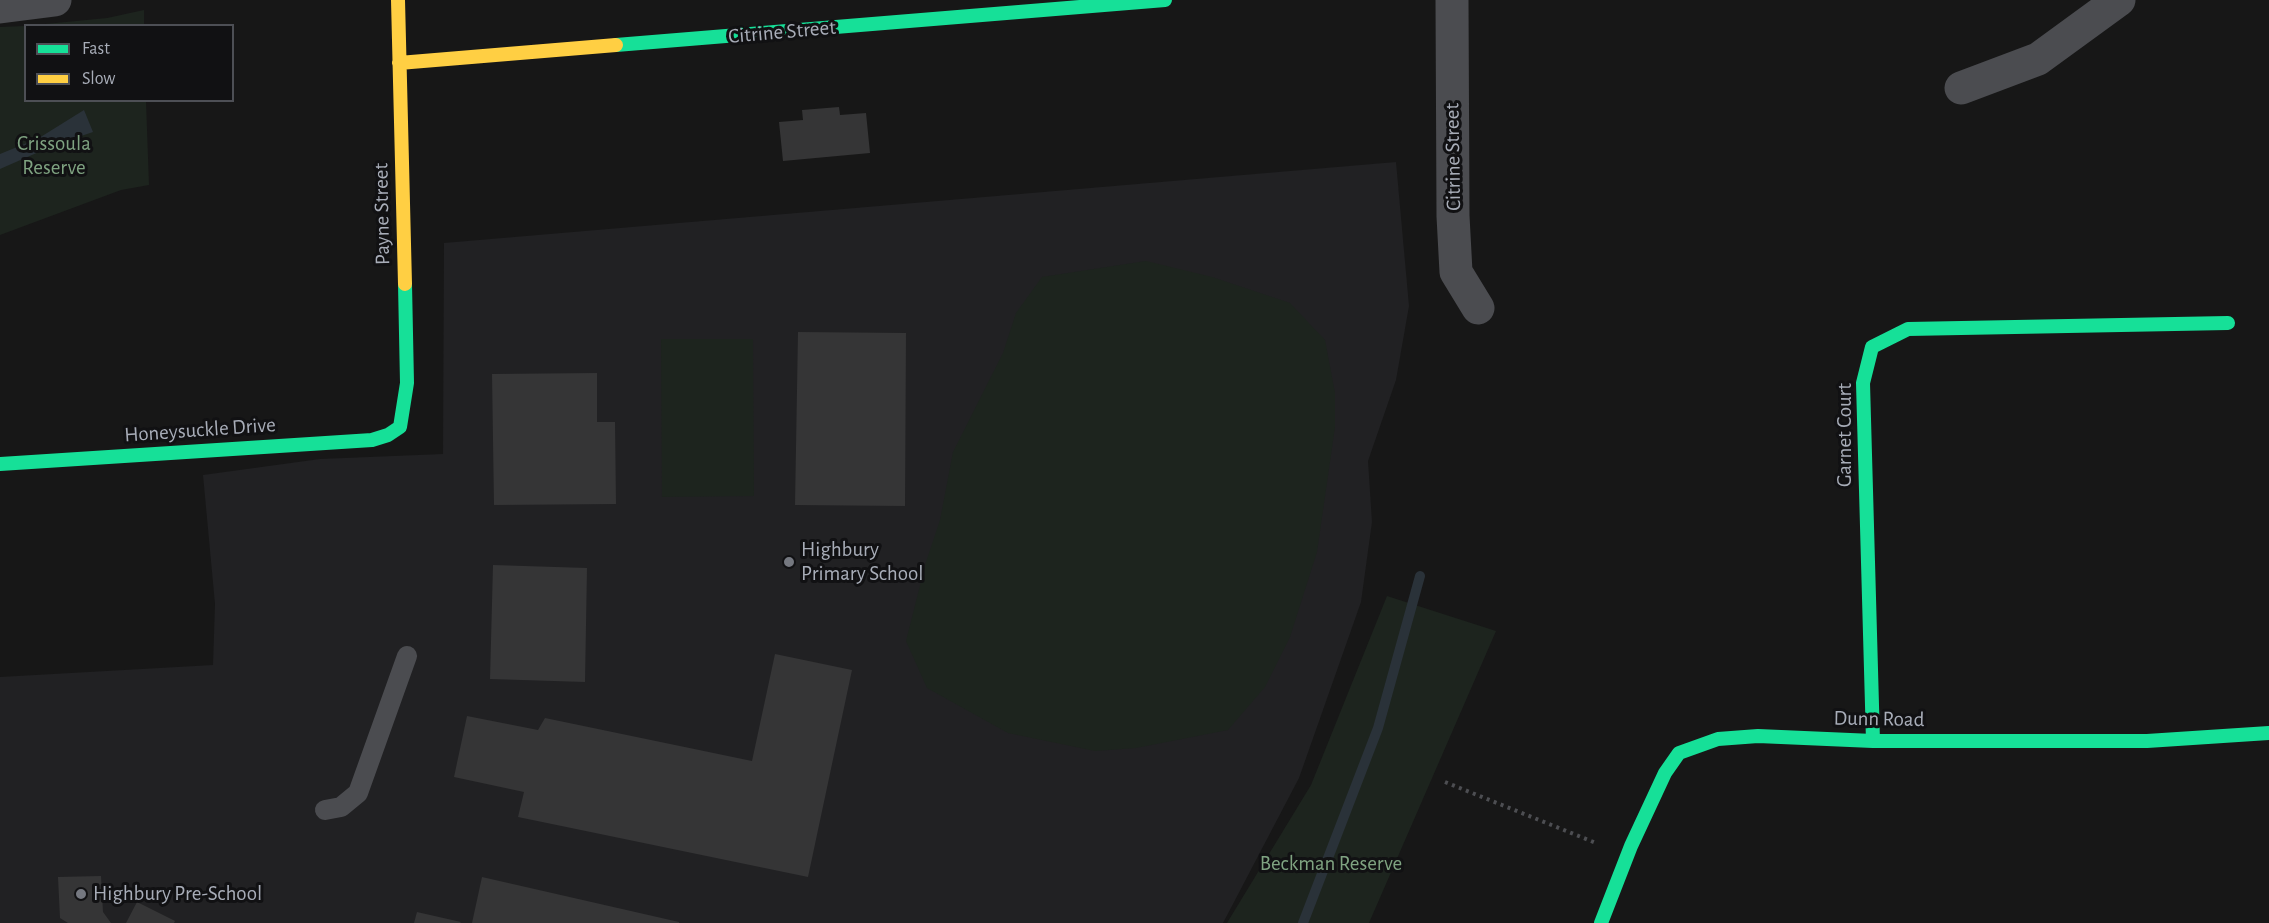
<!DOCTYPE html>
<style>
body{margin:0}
#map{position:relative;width:2269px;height:923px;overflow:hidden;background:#171717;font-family:"Alegreya Sans",sans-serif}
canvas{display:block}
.legend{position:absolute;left:24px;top:24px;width:210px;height:78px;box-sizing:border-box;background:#111113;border:2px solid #4d4f55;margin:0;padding:8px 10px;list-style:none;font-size:18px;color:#a8adb8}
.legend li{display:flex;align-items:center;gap:12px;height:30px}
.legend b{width:30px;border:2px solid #4d4f55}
</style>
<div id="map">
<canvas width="2269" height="923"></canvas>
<ul class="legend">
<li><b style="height:8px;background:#16e098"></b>Fast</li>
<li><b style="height:8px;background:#ffcf43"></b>Slow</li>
</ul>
</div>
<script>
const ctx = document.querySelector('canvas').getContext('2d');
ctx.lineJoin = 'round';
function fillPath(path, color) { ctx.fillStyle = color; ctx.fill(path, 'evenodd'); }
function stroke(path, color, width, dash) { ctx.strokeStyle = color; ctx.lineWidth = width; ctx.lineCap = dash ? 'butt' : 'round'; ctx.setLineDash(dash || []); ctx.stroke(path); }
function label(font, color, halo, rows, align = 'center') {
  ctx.font = font + ' "Alegreya Sans",sans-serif'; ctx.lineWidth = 6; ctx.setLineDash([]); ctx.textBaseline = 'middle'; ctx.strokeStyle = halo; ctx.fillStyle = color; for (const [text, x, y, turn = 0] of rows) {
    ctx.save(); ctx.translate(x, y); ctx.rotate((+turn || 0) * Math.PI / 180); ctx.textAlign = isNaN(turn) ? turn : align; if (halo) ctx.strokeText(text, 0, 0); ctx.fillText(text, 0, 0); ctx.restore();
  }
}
fillPath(new Path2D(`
 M1396,162L1409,306L1396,380L1368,461L1372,522L1361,602L1299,778L1223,923H0V677L213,665L215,604L203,475L320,459L443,454L444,243Z`), '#212123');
fillPath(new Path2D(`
 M144,10V25H35L107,18Z
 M25,26L26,100L146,101L149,185L121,190L0,235V27Z
 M1146,261L1212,277L1290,303L1325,340L1335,393V427L1317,552L1290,637L1265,687L1228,730L1136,748L1095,751L1008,733L927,688L906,641L926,562L940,520L953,452L1003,353L1016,313L1042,277Z
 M661,339H753L754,496L662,497Z
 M1387,596L1496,631L1369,923H1227L1311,785Z`), '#1d241e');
fillPath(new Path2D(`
 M84,110L93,132L57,144L0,169V154L39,138Z`), '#2a3239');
stroke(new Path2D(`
 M1303,923L1378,728L1420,576`), '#2a3239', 10);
fillPath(new Path2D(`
 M839,107L840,115L866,113L870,153L783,161L779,122L803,120L802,110Z
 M798,332L906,333L905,506L795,505Z
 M597,373V422H615L616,504L494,505L492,374Z
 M493,565L587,568L585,682L490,679Z
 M775,654L852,670L808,877L518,817L524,792L454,777L467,716L538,730L545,718L752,761Z
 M101,876L103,912L111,923H68L60,918L58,877Z
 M482,877L679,922V923H472Z
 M137,902L175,921L174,923H126Z
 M417,912L461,922L460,923H414Z`), '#353536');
stroke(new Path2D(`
 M1445,782L1596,843`), '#4d4e52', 4, [3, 4.5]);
stroke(new Path2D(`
 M325,810L341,807L358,793L407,656`), '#4b4c50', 20);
stroke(new Path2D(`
 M1452,0L1453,216L1456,272L1478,308
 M0,7L55,0
 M1961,88L2038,59L2119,0`), '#4b4c50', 33);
stroke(new Path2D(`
 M616,45L1165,0
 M0,464L372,440L388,435L400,427L407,383L405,284
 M1873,741L1863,383L1872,347L1908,329L2228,323
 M1601,923L1631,846L1665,773L1679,753L1718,739L1758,736L1873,741H2147L2269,733`), '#16e098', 14);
stroke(new Path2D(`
 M398,0L405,284
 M399,63L616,45`), '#ffcf43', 14);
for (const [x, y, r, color] of [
 [789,562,6,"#757880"],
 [81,894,6,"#757880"]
]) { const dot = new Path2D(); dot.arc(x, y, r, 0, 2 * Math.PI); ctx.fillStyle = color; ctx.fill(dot); stroke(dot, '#111113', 2); }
label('21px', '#a8adb8', '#111113', [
 ["Citrine Street",782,32,-5],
 ["Citrine Street",1453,157,-91],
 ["Payne Street",382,214,-91],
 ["Honeysuckle Drive",200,430,-4],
 ["Garnet Court",1845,435,-90],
 ["Dunn Road",1879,719,1]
]);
label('21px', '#7fa381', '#111113', [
 ["Crissoula",54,144],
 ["Reserve",54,168],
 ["Beckman Reserve",1331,864]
]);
label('21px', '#a8adb8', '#111113', [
 ["Highbury",801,550],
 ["Primary School",801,574],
 ["Highbury Pre-School",93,894]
], 'left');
</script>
